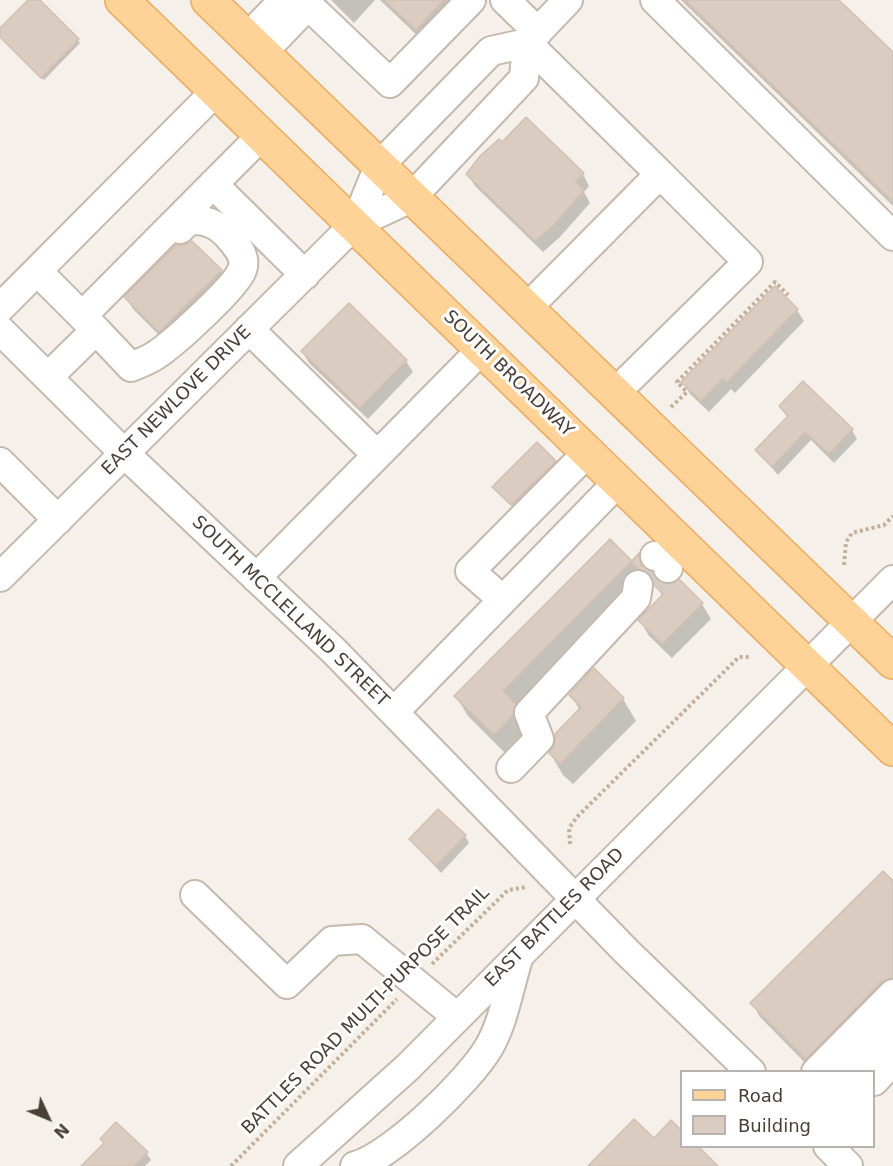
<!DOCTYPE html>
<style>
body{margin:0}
#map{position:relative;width:893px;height:1166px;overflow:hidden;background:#f5f0e9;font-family:"DejaVu Sans",sans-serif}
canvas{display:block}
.legend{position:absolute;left:680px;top:1070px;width:195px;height:78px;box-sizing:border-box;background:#fff;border:2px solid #b7b2af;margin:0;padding:8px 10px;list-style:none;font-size:18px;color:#4a3f37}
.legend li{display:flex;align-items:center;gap:12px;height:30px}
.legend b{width:30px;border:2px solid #b7b2af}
.north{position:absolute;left:18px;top:1088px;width:60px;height:60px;-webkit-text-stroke:4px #fff;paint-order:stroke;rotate:134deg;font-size:16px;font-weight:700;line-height:24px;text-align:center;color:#4a3f37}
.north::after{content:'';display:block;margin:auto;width:21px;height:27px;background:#4a3f37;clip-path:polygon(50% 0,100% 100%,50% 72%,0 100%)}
</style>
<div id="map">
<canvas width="893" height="1166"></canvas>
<ul class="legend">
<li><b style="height:8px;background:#ffd298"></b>Road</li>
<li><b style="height:16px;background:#dbccc1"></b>Building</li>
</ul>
<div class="north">N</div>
</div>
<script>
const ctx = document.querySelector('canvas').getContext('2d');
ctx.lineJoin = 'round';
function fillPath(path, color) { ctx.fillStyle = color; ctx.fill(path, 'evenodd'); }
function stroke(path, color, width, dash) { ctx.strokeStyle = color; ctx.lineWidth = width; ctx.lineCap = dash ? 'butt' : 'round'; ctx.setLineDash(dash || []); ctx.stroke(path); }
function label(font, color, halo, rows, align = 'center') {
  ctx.font = font + ' "DejaVu Sans",sans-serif'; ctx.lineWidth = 6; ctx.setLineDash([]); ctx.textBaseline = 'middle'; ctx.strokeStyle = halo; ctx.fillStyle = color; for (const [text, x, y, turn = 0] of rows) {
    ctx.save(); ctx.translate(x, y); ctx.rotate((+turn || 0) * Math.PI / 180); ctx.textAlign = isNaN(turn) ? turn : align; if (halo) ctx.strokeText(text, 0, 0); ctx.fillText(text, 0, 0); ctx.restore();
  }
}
fillPath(new Path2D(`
 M30,0H37L80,43L44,80L0,37V30Z
 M331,0H375L354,23Z
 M380,0H459L423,41Z
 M681,0H837L893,54V206Z
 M468,174H583L589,186L584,192L590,203L560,237L543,252L475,186Z
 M192,242L221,271L228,283L167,343L133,309L126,297Z
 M797,310L804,321L735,393L731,389L709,412L690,394L683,382Z
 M303,352L406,361L413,372L368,419L309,363Z
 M780,406L852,430L857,439L834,463L811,440L778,475L757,450L788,418Z
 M555,462L557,465L514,507L496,491Z
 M610,541L632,563L639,556L660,584L702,604L711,619L672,658L649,636L640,620L663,597L657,587L648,584L506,754L468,716L456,696Z
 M571,695L623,699L636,721L573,784L563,775L550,753L580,711Z
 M465,836L469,843L441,873L411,840Z
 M893,883V995L814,1072L760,1017L752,1003Z
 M146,1153L151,1160L145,1166H85Z`), '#0003');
const building = new Path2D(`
 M28,0H40L79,39L41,78L0,37V28Z
 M384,0H444L416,30Z
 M685,0H839L893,52V202Z
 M526,117L584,173L575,182L584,190L554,225L535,241L466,174L481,155L499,139L502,142Z
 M192,241L222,270L159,332L124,297L176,245H185Z
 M775,286L798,309L727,382L723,378L701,401L681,382Z
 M349,303L407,360L360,408L301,351Z
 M803,381L853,429L829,454L805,432L772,467L755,450L788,416L779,406Z
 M537,442L556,461L511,505L492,487Z
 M610,539L632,561L503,691L516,704L513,715L494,735L454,696Z
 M639,553L641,565L652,572L660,583L670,584L679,579L703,603L662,644L638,620L663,594L654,585L649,573L638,569L631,562Z
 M594,668L624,698L560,764L549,753L555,743V734L581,707L569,695Z
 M438,809L466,835L436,866L409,839Z
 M883,871L893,881V978L881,982L806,1059L750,1003Z
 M634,1119L654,1138L671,1120L681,1130V1146H698L718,1166H588Z
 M116,1122L148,1152L134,1166H81L104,1143L100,1139Z`);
fillPath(building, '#dbccc1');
stroke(building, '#d3c0b0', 1.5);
stroke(new Path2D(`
 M653,584L668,568`), '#d3cdc5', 28, [28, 14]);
const minor = new Path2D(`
 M505,0L538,32
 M655,0L893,236
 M247,38L284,0
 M262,53L308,5L390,83L471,0
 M213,184L305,275
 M355,224L379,166L491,51L527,43L568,0
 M37,271L96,330L48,377
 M0,308L216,91
 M527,308L660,174L527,43
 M82,316L262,135
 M249,329L377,455
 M0,330L124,453L334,651L626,951L751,1072
 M96,330L131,367C140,363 149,360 156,355C173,344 236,287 242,270C247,257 237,246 229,237C218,224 206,219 189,220L180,229
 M615,393L748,262L660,174
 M0,462L58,520
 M655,556H667L668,568
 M0,577L355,224L411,198L524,78L527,43
 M256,578L482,349
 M503,600L619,481
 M394,712L503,600L470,571L588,452
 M511,768L539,739L529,713L636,598L638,585
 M195,895L287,984L332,941L362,939L457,1017
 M816,1072L893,994
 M850,1072L893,1028
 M874,1081L893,1061
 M828,1146L848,1166
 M298,1166L408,1067L893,580
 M355,1166C391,1157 470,1080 489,1047C504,1021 509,987 518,959`);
const major = new Path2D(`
 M122,0L893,749
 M208,0L893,662`);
stroke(minor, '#c5b9ae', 32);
stroke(major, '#ebac62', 36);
stroke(new Path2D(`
 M671,407L687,392L677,382L775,282L788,295
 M844,565L846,542L852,533L884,525L893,516
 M570,844L569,828L577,817L739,657H749
 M432,964L508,890L527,887
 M231,1166L397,999`), '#c4af9b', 4, [3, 3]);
stroke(minor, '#fff', 28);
stroke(major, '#ffd298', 33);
label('18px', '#4a3f37', '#fff', [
 ["SOUTH BROADWAY",508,374,44],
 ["EAST NEWLOVE DRIVE",177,401,-45],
 ["SOUTH MCCLELLAND STREET",290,612,44],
 ["EAST BATTLES ROAD",555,918,-45],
 ["BATTLES ROAD MULTI-PURPOSE TRAIL",366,1011,-45]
]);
</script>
